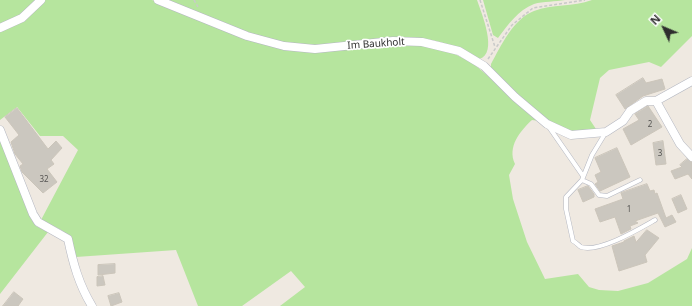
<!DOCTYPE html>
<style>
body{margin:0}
#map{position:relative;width:692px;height:306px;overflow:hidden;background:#efe9e1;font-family:"Noto Sans",sans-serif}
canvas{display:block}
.north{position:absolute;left:644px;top:8px;width:40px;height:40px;-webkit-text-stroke:3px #fff;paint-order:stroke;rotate:314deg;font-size:11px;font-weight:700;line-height:16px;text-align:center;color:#2e2e2e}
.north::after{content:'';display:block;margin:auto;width:14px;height:18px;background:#2e2e2e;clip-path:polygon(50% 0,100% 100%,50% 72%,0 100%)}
</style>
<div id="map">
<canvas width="692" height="306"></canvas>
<div class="north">N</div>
</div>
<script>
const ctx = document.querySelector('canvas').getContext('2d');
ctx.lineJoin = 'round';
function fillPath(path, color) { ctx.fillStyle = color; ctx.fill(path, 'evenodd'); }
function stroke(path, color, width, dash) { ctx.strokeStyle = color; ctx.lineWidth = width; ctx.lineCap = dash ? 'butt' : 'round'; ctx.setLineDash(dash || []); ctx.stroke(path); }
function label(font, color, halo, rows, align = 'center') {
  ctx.font = font + ' "Noto Sans",sans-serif'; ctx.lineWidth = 3.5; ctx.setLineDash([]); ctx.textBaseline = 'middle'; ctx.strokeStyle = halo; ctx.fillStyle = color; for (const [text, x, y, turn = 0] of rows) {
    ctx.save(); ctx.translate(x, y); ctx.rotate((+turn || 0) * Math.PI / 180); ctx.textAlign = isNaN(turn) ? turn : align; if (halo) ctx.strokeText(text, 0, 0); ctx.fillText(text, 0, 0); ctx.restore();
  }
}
fillPath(new Path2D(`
 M0,0H36L24,13L0,24Z
 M45,0H152L205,23L291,50L415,44L453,53L474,64L540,121L532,120C520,131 507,147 515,164L509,175L513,199L527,242L545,279L578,274L589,287L599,290L618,291L648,283L687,259L692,248V306H280L305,287L291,271L242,306H198L176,250L76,257C69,230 65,232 41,220L78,150L63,136H40L17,107L0,120V32L22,22Z
 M168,0H477C481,12 499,54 479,59C460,48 440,40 417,38C383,35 351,44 317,45C307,46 295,44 284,43C250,38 201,13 168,0Z
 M483,0H565C556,2 543,1 534,4C518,10 508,25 498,38L493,35Z
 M592,0H692V36L661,67L649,62L609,70L600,78L590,120L596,129C587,131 577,133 568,130C545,124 508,86 491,69V64C501,46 513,19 534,11C552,4 573,7 592,0Z
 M0,139L31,219L36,226L48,232L0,294Z`), '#b6e59e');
const building = new Path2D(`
 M643,78L646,83L662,79L665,89L643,96L625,109L616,95Z
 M648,106L662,127L631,145L623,129L639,120L635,114Z
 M17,108L48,149L56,141L62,148L51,160L54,164L47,169L57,182L43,193L22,172L20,166L23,164L15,154L11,142L19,135L5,117Z
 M663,141L666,164L656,165L653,143Z
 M617,148L630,177L600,191L595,184L598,182L595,175L601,172L595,158Z
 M687,159L692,162V179L688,174L675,179L671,171L682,167L680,165Z
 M647,184L650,191L654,190L655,194L657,193L666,218L672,215L676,222L665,227L658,213L635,221L638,223L630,226L631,229L621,234L615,217L600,222L595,209L623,199L621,193Z
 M588,186L594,194V197L583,202L578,190Z
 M681,195L687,209L678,213L672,199Z
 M647,230L659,238L645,255L647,262L619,271L612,246L624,242V241L634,236L636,242Z
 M115,264V273L98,275V265Z
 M103,276L105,285L97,286V277Z
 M14,292L23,299L18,306H3Z
 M119,293L122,302L111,306L108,296Z`);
fillPath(building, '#cbc7bf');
stroke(building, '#cbc5ba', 1);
const service = new Path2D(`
 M549,127L583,176
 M606,132L592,155L582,180L591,184L599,195L607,196L640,180
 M582,180L566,197V209L573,241C576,242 579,246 581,247C599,253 639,229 655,220`);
const minor = new Path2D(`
 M158,0L247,36L284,46L315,49L393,41L422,42L459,51L484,66L515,97L547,124L571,135L606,132L623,121L630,111L646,101H656L692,81
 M0,28L22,18L41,0
 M656,101L680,144L692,157
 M0,130L33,214L38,222L68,239C73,263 79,285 92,306`);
stroke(service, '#b4b7c1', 5);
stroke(minor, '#b4b7c1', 9);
stroke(new Path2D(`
 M194,0L198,7
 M480,0L495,47
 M488,59L512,25L533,8L585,0`), '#c9c9c9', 1.5, [3, 2]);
stroke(service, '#fff', 4);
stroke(minor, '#fff', 8);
label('8px', '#555452', null, [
 ["2",650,125],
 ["3",660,154],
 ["32",44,180],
 ["1",629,210]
]);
label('10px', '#2e2e2e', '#fff', [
 ["Im Baukholt",376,44,-4]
]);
</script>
